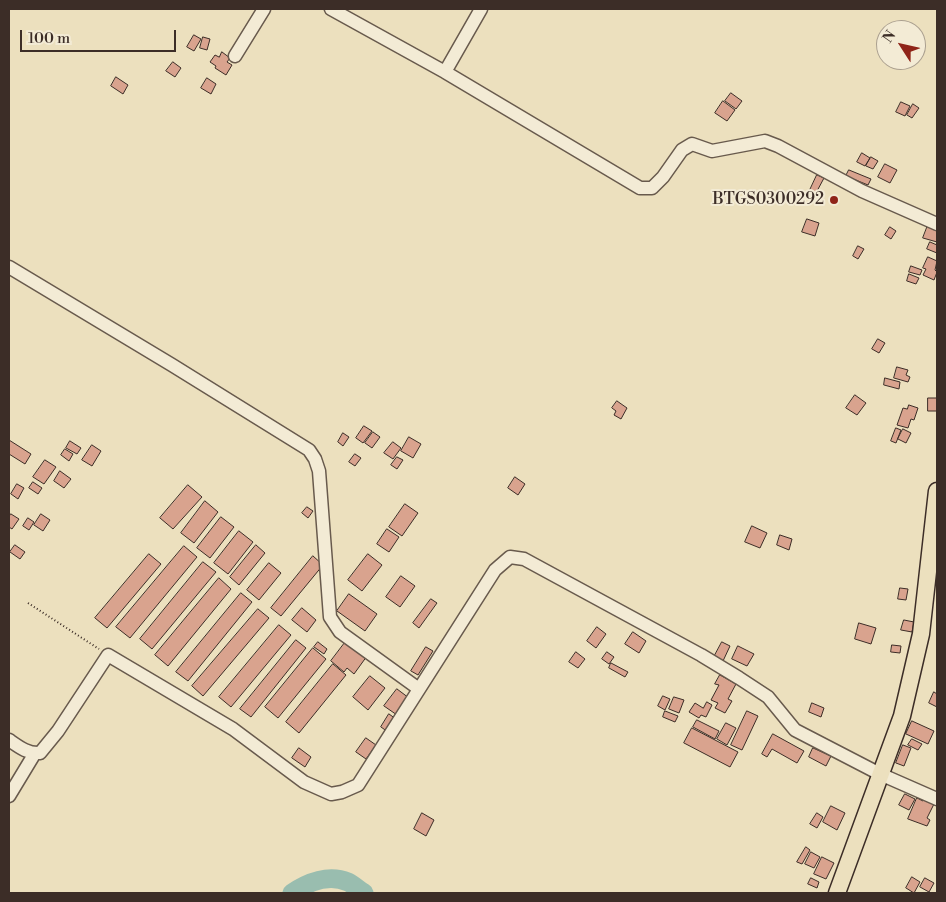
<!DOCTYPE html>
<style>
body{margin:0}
#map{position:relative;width:946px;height:902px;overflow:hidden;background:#ece0be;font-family:"Libre Bodoni",serif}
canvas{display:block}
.frame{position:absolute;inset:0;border:10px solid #3c2d27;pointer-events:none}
.north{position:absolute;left:876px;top:20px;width:50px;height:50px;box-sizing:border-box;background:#f3ebd5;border:1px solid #aa9f8f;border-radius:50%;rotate:305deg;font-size:14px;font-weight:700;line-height:20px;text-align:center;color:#3c2d27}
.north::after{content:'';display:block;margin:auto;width:18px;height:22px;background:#8f2418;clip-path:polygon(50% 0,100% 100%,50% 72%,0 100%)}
.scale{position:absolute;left:20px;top:30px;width:156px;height:22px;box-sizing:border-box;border:2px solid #3c2d27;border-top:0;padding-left:6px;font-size:15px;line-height:18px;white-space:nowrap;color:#3c2d27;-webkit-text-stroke:4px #f3ebd5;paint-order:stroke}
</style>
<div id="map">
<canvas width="946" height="902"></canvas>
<div class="frame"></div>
<div class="north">N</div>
<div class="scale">100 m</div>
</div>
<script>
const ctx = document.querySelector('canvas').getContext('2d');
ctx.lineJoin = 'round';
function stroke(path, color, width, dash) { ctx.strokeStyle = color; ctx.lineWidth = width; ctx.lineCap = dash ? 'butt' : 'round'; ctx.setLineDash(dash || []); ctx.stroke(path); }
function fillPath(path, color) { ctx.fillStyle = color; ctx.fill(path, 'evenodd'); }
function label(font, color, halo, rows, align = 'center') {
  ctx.font = font + ' "Libre Bodoni",serif'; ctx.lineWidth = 4; ctx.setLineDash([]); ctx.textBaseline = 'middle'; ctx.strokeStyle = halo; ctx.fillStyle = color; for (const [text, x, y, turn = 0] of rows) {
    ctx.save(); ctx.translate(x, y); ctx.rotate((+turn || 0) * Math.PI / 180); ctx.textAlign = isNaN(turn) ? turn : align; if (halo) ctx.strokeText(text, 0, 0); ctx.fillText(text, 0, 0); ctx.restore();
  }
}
stroke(new Path2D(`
 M292,893C308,882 329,874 348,882C354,885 359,890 364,893`), '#99bdaf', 19);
const building = new Path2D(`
 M194,35L201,39L194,51L187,47Z
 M203,37L210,39L207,50L200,48Z
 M222,52L230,58L227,62L232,65L226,75L215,68L216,66L210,62L215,55L219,57Z
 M173,62L181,68L175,77L166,71Z
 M116,77L128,85L123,94L111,86Z
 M207,78L216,84L211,94L201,88Z
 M731,93L742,101L736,109L725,101Z
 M723,101L735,110L727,121L715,113Z
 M901,102L910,106L905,116L896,112Z
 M913,104L919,108L912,118L907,115Z
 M862,153L870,158L865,166L857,162Z
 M871,157L878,161L873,169L866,166Z
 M885,164L897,170L890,183L878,177Z
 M849,170L871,179L868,185L846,176Z
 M817,175L824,178L816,193L810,190Z
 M807,219L819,223L815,236L802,232Z
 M928,225L937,229V242L923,238Z
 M890,227L896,231L891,239L885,235Z
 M930,242L937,245V253L927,249Z
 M858,246L864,249L858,259L853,256Z
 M928,257L937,261L935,270L937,272L934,280L923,275L926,269L923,268Z
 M911,266L922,270L920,275L909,272Z
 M909,274L919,278L916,284L907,281Z
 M878,339L885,343L879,353L872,349Z
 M897,367L908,370L906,375L910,377L908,382L894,378Z
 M885,378L900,382L899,389L884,385Z
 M855,395L866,403L857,415L846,408Z
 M928,398H937V411H928Z
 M617,401L627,408L621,419L614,415L616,411L612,408Z
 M909,405L918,408L914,420L911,419L908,428L897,425L903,408L907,409Z
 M364,426L372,431L363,443L356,438Z
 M896,428L901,430L896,443L891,441Z
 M903,429L911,433L906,443L898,439Z
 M373,432L380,437L372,448L365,443Z
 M343,433L349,437L343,446L338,442Z
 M409,437L421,444L413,458L401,451Z
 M9,440L31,454L25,464L9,454Z
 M70,441L81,448L77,454L66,448Z
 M393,442L401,448L393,459L384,453Z
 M92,445L101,451L92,466L82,460Z
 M65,449L73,454L69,461L61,455Z
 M355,454L361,458L355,466L349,462Z
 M397,457L403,460L397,469L391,465Z
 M45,460L56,467L44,484L33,477Z
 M60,471L71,479L64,488L54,481Z
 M515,477L525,484L518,495L508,488Z
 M33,482L42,488L38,494L29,488Z
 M17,484L24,488L18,499L11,494Z
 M188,485L202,497L173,529L160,518Z
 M205,501L218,512L194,543L181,533Z
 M405,504L418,513L402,536L389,527Z
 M307,507L313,511L308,518L302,513Z
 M11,514L19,519L12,529L9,527V517Z
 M41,514L50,520L43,531L34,525Z
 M221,517L234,527L210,558L197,548Z
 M28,518L34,522L29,530L23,526Z
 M752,526L767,533L760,548L745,542Z
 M387,529L399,537L389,552L377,544Z
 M239,531L253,542L228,574L214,563Z
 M780,535L792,539L789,550L777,545Z
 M15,545L25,552L20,559L10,552Z
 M256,545L265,553L239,585L230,577Z
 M184,546L197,557L130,638L116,627Z
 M149,554L161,564L107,628L95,618Z
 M368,554L382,565L362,591L348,580Z
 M313,556L323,565L281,616L271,608Z
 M203,562L216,572L152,649L140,639Z
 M269,563L281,573L259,600L247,590Z
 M401,576L415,586L400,607L386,597Z
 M219,578L231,589L168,666L155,655Z
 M900,588L908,589L906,600L898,599Z
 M241,593L252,602L188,681L176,672Z
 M349,594L377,614L365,631L337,611Z
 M431,599L437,603L419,628L413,623Z
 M302,608L316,620L307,632L292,620Z
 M258,609L269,618L203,696L192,686Z
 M904,620L914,622L912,632L901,630Z
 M859,623L876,628L871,644L855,639Z
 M279,625L291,635L231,707L219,697Z
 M597,627L606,634L596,648L587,641Z
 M633,632L646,641L639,653L625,644Z
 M296,640L306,648L251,717L240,709Z
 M347,640L367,656L354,674L347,668L344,672L331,661Z
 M318,642L327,649L324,654L314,647Z
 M722,642L730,646L723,661L714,657Z
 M892,645L901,646L900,653L891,652Z
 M738,646L754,654L747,666L732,659Z
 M426,647L433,651L418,675L411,671Z
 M313,648L326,659L278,718L265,707Z
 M576,652L585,659L578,668L569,662Z
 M607,652L614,657L609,664L602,659Z
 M611,663L628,672L625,677L609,668Z
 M333,664L346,675L299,733L286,722Z
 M720,675L736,684L728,699L732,701L725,713L715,708L718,703L711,700L719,685L715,684Z
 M370,676L385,688L368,710L353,697Z
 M397,689L409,698L397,715L384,706Z
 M934,692L937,694V707L929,703Z
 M663,696L670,699L665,710L658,706Z
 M674,697L684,700L679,713L669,709Z
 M707,702L712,705L706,717L701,715L699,718L689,712L695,703L703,708Z
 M812,703L824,708L821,717L809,712Z
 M665,711L678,716L675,722L663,717Z
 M747,711L758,716L742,750L731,745Z
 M389,714L396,719L388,732L381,727Z
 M697,720L719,731L715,739L693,727Z
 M912,721L934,731L928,744L906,734Z
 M726,723L736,728L727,745L717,739Z
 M692,728L738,752L730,767L684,743Z
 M773,734L804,751L797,763L772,749L767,757L762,754Z
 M366,738L376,745L366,759L356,752Z
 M912,739L922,744L918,750L908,745Z
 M903,745L911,748L904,766L896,763Z
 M299,748L311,757L305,767L292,758Z
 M813,748L831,756L826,766L809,757Z
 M905,794L915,799L909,810L899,805Z
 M917,798L923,801L924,799L934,804L927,818L930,820L927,826L908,819Z
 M831,806L845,813L837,830L823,822Z
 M422,813L434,820L426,836L414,829Z
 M817,813L823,817L817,828L810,824Z
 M806,847L810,850L802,864L797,862Z
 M811,852L820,857L814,868L805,864Z
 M822,857L834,863L826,879L814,874Z
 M912,877L920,882L914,893L906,888Z
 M811,878L819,882L817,888L808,884Z
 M925,878L934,883L929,892L920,887Z`);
fillPath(building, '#d9a38e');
stroke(building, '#3c2d27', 1);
const minor = new Path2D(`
 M331,9L445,72L640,188H652L663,177L682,150L692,144L712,151L765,141L778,146L862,191L937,224
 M235,56L264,9
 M445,72L481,9
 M9,267L172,365L309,450L315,459L319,471L330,617L340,632L419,689
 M9,740C19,747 28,754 40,753L58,731L108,655L233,729L304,782L331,794L342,792L358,785L495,570L510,557L524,559L701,655L739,678L768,697L795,730L880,774L937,799
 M9,796L35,753`);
const major = new Path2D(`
 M837,893L902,716L921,634L937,491`);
stroke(minor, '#685a4d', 15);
stroke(major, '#3c2d27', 19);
stroke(new Path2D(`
 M28,603L99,649`), '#3c2d27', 2, [1, 2.5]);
stroke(minor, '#f3ebd5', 12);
stroke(major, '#ece0be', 16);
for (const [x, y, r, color] of [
 [834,200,5,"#8f2418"]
]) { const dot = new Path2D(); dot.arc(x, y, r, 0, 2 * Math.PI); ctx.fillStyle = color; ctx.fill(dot); stroke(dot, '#f3ebd5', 2); }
label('16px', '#3c2d27', '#f3ebd5', [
 ["BTGS0300292",824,200]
], 'right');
</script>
